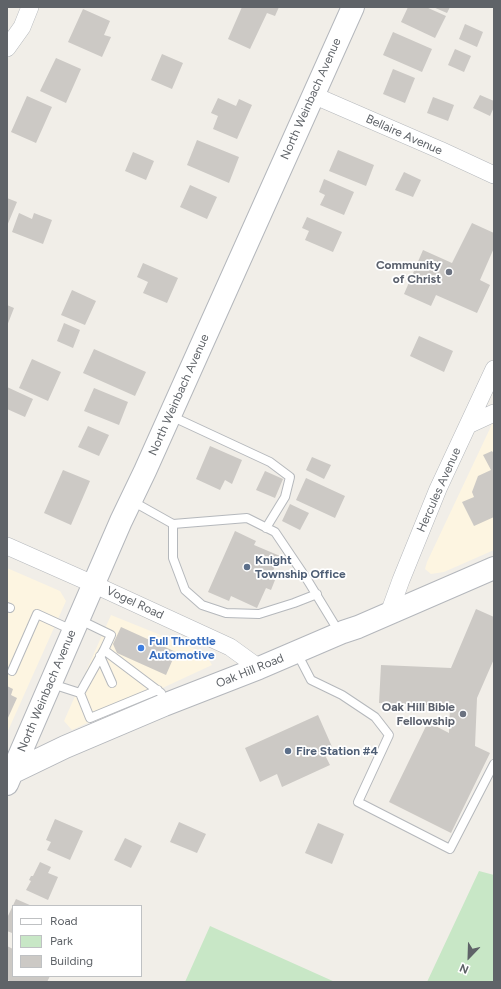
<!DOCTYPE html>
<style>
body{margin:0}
#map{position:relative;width:501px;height:989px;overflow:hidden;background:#f1eee8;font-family:Figtree,sans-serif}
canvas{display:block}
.frame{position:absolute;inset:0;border:8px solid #5f6368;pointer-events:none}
.legend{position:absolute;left:12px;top:905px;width:130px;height:72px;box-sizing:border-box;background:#fff;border:1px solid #bfc1c3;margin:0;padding:5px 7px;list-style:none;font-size:12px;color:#5f6368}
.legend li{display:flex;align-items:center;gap:8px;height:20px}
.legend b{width:20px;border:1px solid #bfc1c3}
.north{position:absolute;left:449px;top:937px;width:40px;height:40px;-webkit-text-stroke:3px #fff;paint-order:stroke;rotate:203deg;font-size:11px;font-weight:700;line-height:16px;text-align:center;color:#5f6368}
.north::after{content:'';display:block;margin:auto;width:14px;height:18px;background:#5f6368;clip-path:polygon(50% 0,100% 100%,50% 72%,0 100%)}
</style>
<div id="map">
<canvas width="501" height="989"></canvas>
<div class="frame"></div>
<ul class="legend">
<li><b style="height:5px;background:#fff"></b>Road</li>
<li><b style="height:11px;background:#c8e7c6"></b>Park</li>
<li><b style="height:11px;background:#ccc9c5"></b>Building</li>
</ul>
<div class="north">N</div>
</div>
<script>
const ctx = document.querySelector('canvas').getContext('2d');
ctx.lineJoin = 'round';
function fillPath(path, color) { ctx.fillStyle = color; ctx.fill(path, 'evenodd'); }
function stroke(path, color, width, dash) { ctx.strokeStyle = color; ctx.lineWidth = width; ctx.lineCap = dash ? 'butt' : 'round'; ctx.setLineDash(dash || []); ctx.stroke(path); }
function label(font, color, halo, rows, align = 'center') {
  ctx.font = font + ' Figtree,sans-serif'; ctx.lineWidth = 3.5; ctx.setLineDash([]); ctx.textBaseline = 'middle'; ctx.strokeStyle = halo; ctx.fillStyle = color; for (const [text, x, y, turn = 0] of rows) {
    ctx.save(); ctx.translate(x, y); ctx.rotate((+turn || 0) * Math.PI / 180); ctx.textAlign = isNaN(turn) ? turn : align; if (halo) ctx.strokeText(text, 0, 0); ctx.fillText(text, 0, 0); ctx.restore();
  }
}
fillPath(new Path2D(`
 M494,420V550L444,572L431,574L425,569L427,562Z
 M7,568L60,591L66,601L7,733Z
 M111,615L205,653L212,665L72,730L64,721Z`), '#fdf5e1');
fillPath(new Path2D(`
 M479,871L494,875V982H427Z
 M210,926L335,982H185Z`), '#c8e7c6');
fillPath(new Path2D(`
 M242,7H279L275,16L267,13L250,49L228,39Z
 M408,7H426L446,16L435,38L401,22Z
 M433,7H450L447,13Z
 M83,9L110,21L104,35L111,37L102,57L68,42Z
 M465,24L483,32L477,47L459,39Z
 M393,32L432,49L422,72L383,55Z
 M455,49L471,56L464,72L448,65Z
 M162,54L183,63L172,89L151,80Z
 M56,58L81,69L66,103L40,91Z
 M393,69L415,78L405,103L383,94Z
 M480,95L494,101V107L490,116L473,108Z
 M27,96L52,107L36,143L11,132Z
 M433,97L454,105L448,121L427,113Z
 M218,98L236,106L239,99L252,105L237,139L213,129L218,116L211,113Z
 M197,140L239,157L229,183L187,165Z
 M338,150L374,165L366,186L329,171Z
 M133,152L154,161L146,180L125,171Z
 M404,172L421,180L413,197L395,190Z
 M324,179L354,192L344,215L320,205L325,195L319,192Z
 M190,185L217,197L207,219L180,207Z
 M7,198L17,202L7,226Z
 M19,213L32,219L34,213L52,220L43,244L12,232Z
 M307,217L342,232L333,252L305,240L309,231L302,228Z
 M472,223L494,233V248L480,280L490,285L477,313L436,295L431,306L404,294L423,250L452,263Z
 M143,263L178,278L167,303L143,293L148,282L137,277Z
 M72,290L96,301L85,325L61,315Z
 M7,305L14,308L7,326Z
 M64,323L80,330L73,348L57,341Z
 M419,336L453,351L444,372L410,356Z
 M94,349L146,372L135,396L83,373Z
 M32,359L61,372L48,401L19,388Z
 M7,387L33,399L25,417L7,409Z
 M94,388L128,402L119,425L84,411Z
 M88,426L109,435L99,456L78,447Z
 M210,446L242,460L232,484L225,480L220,490L196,479Z
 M492,451L494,454V517L474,526L462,502L474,497L472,492L478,476L491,470L483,455Z
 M312,457L331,465L324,479L306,470Z
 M63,470L90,481L71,525L44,513Z
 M265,471L283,479L275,498L256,490Z
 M306,478L345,496L335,518L296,500Z
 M290,504L309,513L300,530L282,521Z
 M235,531L256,541L254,545L280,556L270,577L275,580L271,590L266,588L257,608L231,596L229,601L208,592Z
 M476,609L494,617V659L477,698L475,746L490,753L451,833L389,802L428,722L449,733L450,706L379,703L381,665L451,668Z
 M121,627L176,652L166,675L117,653L113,644Z
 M7,686L13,689L11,695L17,698L7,720Z
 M318,715L333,749L324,753L330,765L282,787L277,774L260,782L245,748Z
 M55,819L83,831L70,860L47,850L51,842L46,840Z
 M179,822L206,834L197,853L170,842Z
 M318,823L344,834L332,864L305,853Z
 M125,838L142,846L131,868L114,860Z
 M40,862L51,867L48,873L58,877L48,900L26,890L31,881L29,880L31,876H33Z
 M16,899L32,906H13V931L12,933L7,931V918Z
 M7,946L13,949V976H50L47,982H12L7,980Z`), '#ccc9c5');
const service = new Path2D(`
 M171,416L270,462L290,477L285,497L266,528
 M132,501L173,524L247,518L275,532L308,581L336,627L341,631
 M173,524V558L185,590L202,605L226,613L259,614L294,603L317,594
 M7,607L10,608
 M104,650L161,693
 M297,653L311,680L342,695L375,717L389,735L358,802L450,849L494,764
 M100,656L112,683
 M12,671L37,614L72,630
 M52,684L80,693L90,718L158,690
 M80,693L104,650L111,635L80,620`);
const minor = new Path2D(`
 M7,48L22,27L30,7
 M313,95L440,150L494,175
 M468,425L494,413
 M7,546L93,584L230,647L259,668
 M389,613L401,580L438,489L494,369`);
const secondary = new Path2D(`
 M7,775L65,747L164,705L259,668L343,632L358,627L494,568
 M7,784L121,521L145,471L353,7`);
stroke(service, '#b5b8bc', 10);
stroke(minor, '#b5b8bc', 18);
stroke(secondary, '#b4b7bc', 24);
stroke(service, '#fff', 8);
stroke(minor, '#fff', 17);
stroke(secondary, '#fff', 22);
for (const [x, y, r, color] of [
 [449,272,4,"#6b7280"],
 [247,567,4,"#5c6f8a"],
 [141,648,4,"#3f7fe0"],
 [463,714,4,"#6b7280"],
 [288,751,4,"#5c6f8a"]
]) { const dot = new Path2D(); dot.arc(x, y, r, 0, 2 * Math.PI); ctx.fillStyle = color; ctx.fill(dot); stroke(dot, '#fff', 1.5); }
label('12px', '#5f6368', '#fff', [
 ["North Weinbach Avenue",311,99,-66],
 ["Bellaire Avenue",404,135,24],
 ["North Weinbach Avenue",179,395,-66],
 ["Hercules Avenue",439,490,-66],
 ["Vogel Road",135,603,25],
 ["Oak Hill Road",250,671,-22],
 ["North Weinbach Avenue",47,691,-67]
]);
label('bold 12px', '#5b616d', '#fff', [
 ["Community",441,265],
 ["of Christ",441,279],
 ["Oak Hill Bible",455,707],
 ["Fellowship",455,721]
], 'right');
label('bold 12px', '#4e5e75', '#fff', [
 ["Knight",255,560],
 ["Township Office",255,574],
 ["Fire Station #4",296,751]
], 'left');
label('bold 12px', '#366cbe', '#fff', [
 ["Full Throttle",149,641],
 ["Automotive",149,655]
], 'left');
</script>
